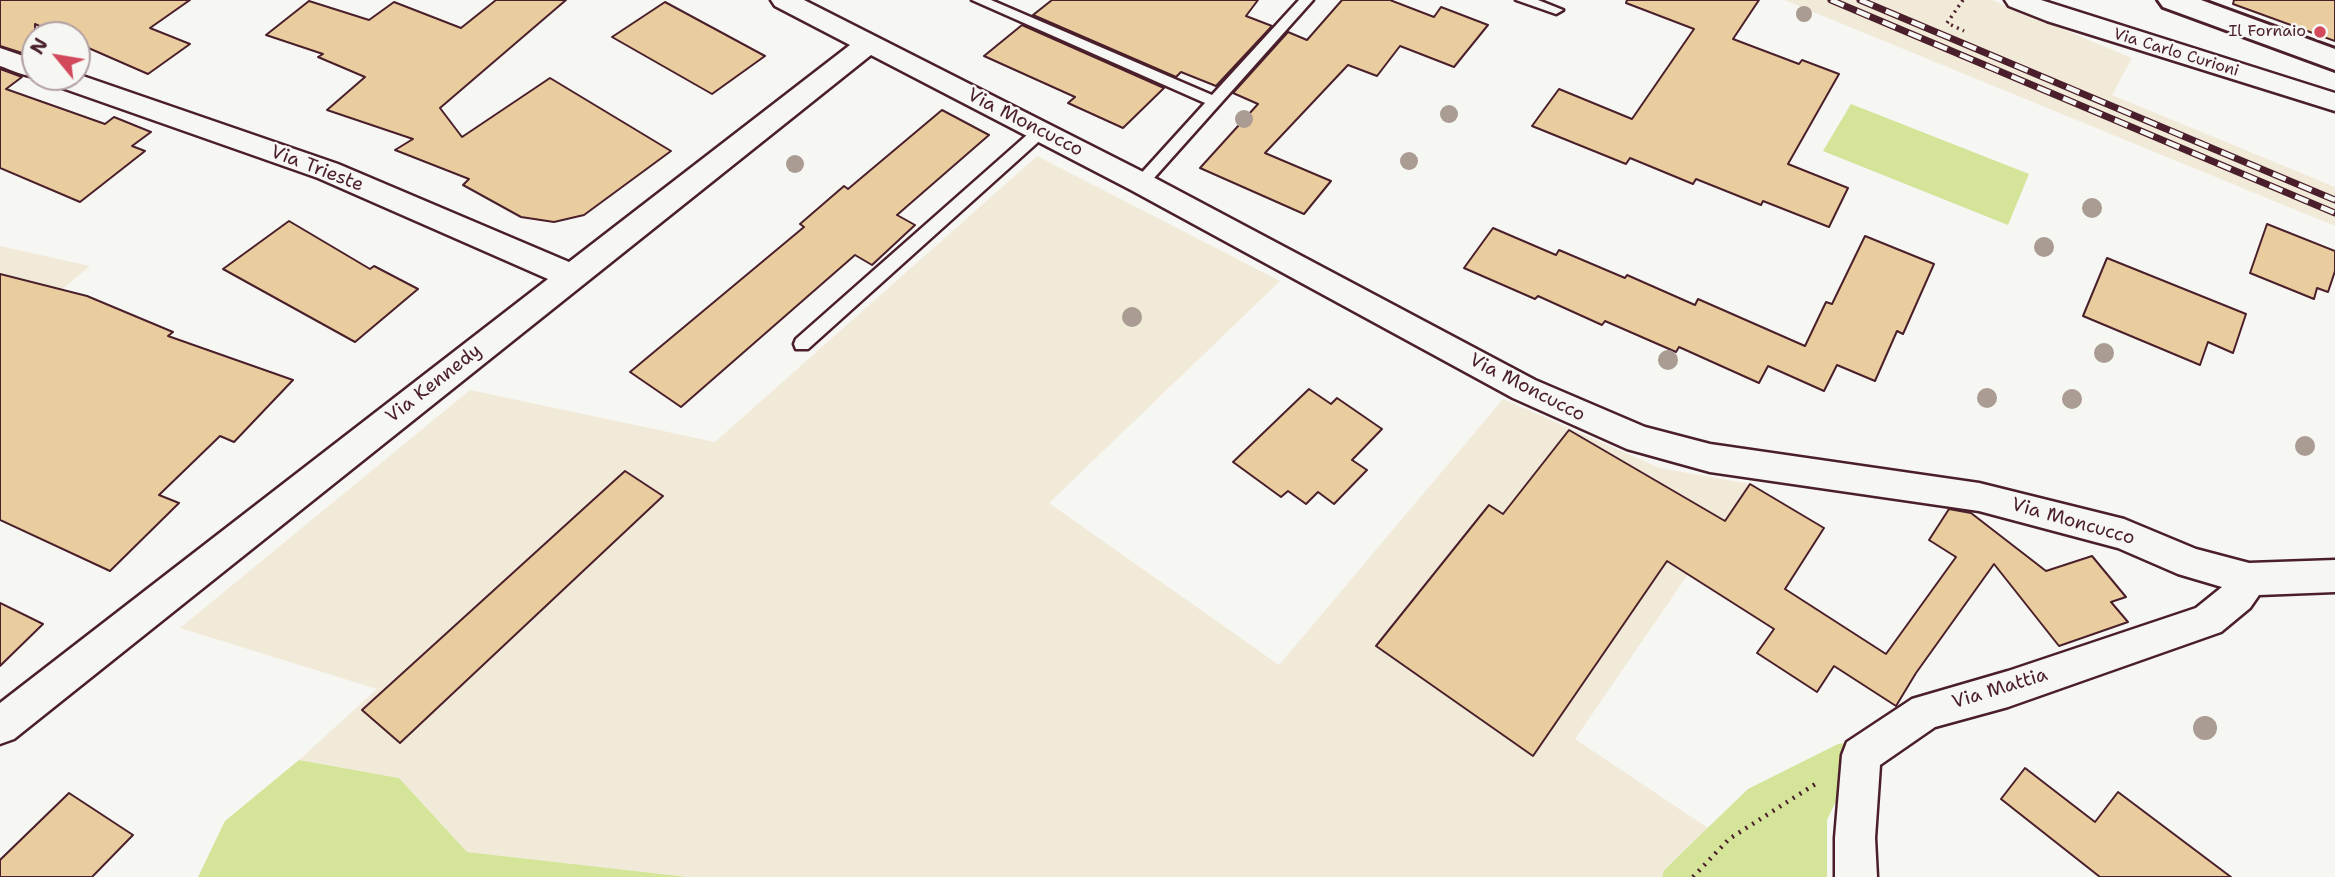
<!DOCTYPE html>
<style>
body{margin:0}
#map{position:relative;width:2335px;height:877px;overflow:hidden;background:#f6f6f2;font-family:"Shantell Sans",sans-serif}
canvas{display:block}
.north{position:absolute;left:21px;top:21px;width:70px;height:70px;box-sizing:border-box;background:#f6f6f2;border:2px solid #b1a0a2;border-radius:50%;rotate:300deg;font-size:19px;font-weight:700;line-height:28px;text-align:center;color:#4a1f2b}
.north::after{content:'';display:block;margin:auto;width:24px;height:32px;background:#d1495b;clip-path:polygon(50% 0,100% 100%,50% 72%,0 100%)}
</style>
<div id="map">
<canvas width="2335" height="877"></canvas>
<div class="north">N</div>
</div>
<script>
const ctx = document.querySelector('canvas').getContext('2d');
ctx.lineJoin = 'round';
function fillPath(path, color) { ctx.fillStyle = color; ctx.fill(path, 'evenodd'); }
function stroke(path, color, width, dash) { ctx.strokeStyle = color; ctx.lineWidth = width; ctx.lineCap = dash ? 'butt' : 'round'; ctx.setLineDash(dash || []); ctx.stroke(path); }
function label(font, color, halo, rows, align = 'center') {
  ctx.font = font + ' "Shantell Sans",sans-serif'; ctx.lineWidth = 5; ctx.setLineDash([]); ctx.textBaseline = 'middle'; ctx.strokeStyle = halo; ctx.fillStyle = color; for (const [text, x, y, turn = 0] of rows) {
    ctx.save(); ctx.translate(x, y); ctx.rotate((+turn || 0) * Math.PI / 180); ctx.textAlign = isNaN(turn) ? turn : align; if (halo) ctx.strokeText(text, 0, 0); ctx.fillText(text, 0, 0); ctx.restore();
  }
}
fillPath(new Path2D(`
 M1784,0H1992L2132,58L2112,95L2335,187V226Z
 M1037,156L1280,281L1049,503L1279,665L1503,399L1660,468L1750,484L1575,739L1708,828L1664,869L1662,877H688L467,852L399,778L299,760L377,689L180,628L470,390L715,442Z
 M0,246L90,266L0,341Z`), '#f2ead9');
fillPath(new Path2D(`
 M1851,104L2029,174L2008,225L1823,151Z
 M1865,740L1827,820V877H1662L1664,870L1748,789L1838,744Z
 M299,760L399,778L467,852L688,877H198L225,821Z`), '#d4e498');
const building = new Path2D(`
 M0,0H190L150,28L190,44L148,74L77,43V35H59L35,24V57L0,46Z
 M496,0H566L440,108L462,137L550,78L671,151L584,215L554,222L521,217L463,185L469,179L395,150L413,139L327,110L365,77L318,57L323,54L266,35L309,1L369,20L394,2L461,28Z
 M1052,0H1258L1246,16L1272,26L1216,86L1181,72L1176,77L1033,15Z
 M1342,0H1390L1434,17L1441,7L1488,25L1454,67L1400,46L1377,76L1348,65L1265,153L1331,181L1304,214L1200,168L1258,104L1233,93L1288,32L1307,40Z
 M1627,0H1759L1733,39L1799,64L1802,60L1839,74L1788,164L1848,188L1829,227L1763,201L1761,205L1696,179L1693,184L1630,158L1626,164L1532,126L1559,89L1632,119L1694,29L1626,3Z
 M2234,0H2335V41L2233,4Z
 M665,2L765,56L712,94L612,37Z
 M1022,25L1164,88L1123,128L1068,103L1075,97L984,56Z
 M0,69L22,77L6,89L105,124L114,117L151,132L132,146L145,151L80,202L0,168Z
 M942,110L989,135L897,215L915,225L872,265L855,255L681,407L630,372L804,227L800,224L844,186L848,189Z
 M289,221L370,269L374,266L418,289L355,342L223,269Z
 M2267,224L2335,251V271L2328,292L2317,288L2314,299L2250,273Z
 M1493,228L1556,255L1559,250L1625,278L1627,275L1695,305L1698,299L1805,346L1826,302L1832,304L1865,236L1934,264L1903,334L1897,331L1875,381L1837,365L1824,391L1768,366L1759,383L1679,347L1676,352L1605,321L1602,325L1538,296L1535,299L1464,268Z
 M2107,258L2246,314L2233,353L2208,342L2200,365L2083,316Z
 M0,274L87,296L173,332L168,336L293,380L234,442L220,436L159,495L179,503L110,571L0,520Z
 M1309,389L1331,404L1337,398L1382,429L1352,460L1367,470L1334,504L1318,492L1306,504L1288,491L1281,497L1233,462Z
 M1569,430L1725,521L1750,484L1824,528L1785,589L1886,654L1956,557L1929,540L1949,509L1971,513L2046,571L2092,556L2126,597L2111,602L2128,622L2059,646L1994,564L1916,673L1896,706L1834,666L1817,692L1757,653L1774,629L1667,561L1533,756L1376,646L1489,505L1503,514Z
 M625,471L663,496L400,743L362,710Z
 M0,603L43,624L0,666Z
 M2025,768L2095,822L2118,792L2231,877H2100L2001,799Z
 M69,793L133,835L92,877H0V860Z`);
fillPath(building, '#eacd9e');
stroke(building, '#4a1f2b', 2);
const lane = new Path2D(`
 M972,0H991L1212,95L1299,0H1313L1146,187L1141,188L1133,183L1136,179L1205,103Z
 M1516,0H1538L1563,10L1556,14Z
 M1041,126L1048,131L1046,135L808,349H796L794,344L796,339L1036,127Z`);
const street = new Path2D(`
 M771,0H804L1151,176L1535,380L1645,427L1710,444L1979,483L2124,519L2196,549L2249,563L2335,560V592L2259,595L2250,608L2221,632L2008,707L1935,727L1880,765L1875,838L1877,877H1835V838L1842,755L1847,742L1912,699L2008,671L2196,608L2222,587L2178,574L2118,548L1979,511L1710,472L1627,449L1513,398L1131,190L871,55L14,739L0,744V703L548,279L318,178L48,83L44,77H77V74L338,164L569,262L850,45L775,6Z
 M2005,0H2041L2335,93V111L2047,21L2009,6Z
 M0,48L35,60V77H38C25,77 12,70 0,66Z`);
const secondary = new Path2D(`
 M2158,0H2201L2335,49V70L2163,7Z`);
stroke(lane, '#4a1f2b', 5);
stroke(street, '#4a1f2b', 5);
stroke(secondary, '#4a1f2b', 6);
stroke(new Path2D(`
 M1963,0L1947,23L1964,31`), '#4a1f2b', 3.5, [2, 4.5]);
stroke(new Path2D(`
 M1693,877L1729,839L1817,783`), '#4a1f2b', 4.5, [2, 6]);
fillPath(lane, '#f6f6f2');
fillPath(street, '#f6f6f2');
fillPath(secondary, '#f6f6f2');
const rail = new Path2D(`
 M1831,0L2335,213
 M1860,0L2335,200`);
stroke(rail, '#4a1f2b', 7);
stroke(rail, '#f6f6f2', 4.5, [14]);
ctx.fillStyle = '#aa9b93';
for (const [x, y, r] of [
 [1804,14,8],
 [1449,114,9],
 [1244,119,9],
 [1409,161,9],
 [795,164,9],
 [2092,208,10],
 [2044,247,10],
 [1132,317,10],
 [2104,353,10],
 [1668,360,10],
 [1987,398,10],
 [2072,399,10],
 [2305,446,10],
 [2205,728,12]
]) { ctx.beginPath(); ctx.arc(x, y, r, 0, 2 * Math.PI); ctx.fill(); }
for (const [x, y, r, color] of [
 [2320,32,7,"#d1495b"]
]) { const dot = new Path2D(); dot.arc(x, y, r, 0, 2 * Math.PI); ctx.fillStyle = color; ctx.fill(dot); stroke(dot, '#f6f6f2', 2.5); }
label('16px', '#4a1f2b', '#f6f6f2', [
 ["Il Fornaio",2306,32]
], 'right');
label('16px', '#4a1f2b', '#f6f6f2', [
 ["Via Carlo Curioni",2176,53,17]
]);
label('19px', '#4a1f2b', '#f6f6f2', [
 ["Via Moncucco",1025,123,27],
 ["Via Trieste",317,169,21],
 ["Via Kennedy",434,384,-38],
 ["Via Moncucco",1527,388,27],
 ["Via Moncucco",2073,522,16],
 ["Via Mattia",2000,689,-17]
]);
</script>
